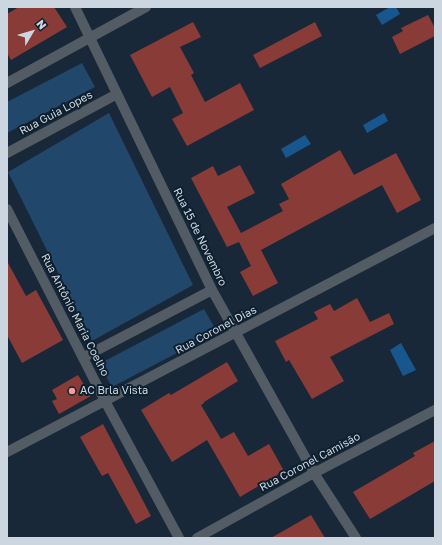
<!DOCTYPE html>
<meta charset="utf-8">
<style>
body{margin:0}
#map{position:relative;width:442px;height:545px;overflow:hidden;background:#182839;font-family:"Golos Text",sans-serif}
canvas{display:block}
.frame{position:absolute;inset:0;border:8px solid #ccd6e1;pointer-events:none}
.north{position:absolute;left:12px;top:12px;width:40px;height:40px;-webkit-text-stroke:3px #0e1f2e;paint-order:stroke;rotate:52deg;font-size:11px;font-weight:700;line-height:16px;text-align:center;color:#ccd6e1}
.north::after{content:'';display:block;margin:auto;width:14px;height:18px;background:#ccd6e1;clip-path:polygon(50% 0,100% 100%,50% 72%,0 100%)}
</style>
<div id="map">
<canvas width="442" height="545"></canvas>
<div class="frame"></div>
<div class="north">N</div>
</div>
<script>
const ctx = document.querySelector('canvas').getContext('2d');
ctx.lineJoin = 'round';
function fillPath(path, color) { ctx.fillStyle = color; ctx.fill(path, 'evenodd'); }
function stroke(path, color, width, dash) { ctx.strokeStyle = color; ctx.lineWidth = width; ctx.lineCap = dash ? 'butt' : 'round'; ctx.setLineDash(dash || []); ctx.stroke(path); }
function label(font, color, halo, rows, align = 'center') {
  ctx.font = font + ' "Golos Text",sans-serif'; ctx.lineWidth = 4; ctx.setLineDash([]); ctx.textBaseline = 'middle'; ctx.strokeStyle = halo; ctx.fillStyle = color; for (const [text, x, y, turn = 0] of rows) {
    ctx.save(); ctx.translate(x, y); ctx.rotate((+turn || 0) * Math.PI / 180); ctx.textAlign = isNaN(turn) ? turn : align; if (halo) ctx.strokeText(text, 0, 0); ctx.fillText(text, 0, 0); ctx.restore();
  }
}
fillPath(new Path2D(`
 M82,63L95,87L7,133V102Z
 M109,113L193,285L92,341L8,172Z
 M204,309L217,332L112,387L99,364Z`), '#21476b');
fillPath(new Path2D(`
 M390,7H396L400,14L382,25L376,15Z
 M384,113L388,121L367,133L363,125Z
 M305,135L311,144L286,158L281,149Z
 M401,343L416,370L403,376L390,350Z`), '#18578d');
fillPath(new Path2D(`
 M19,7H54L67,27L11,60L7,53V14Z
 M428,15L435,28V36L400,54L392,37L403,31L401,28Z
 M193,22L201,37L180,47L194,73L191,75L205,102L240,83L254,110L187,146L172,119L183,113L170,87L152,97L130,55Z
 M315,22L322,36L260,68L253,55Z
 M340,150L354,175L396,153L421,200L397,213L382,185L261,250L278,283L253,296L240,272L251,266L239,242L227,247L191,178L213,166L218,176L240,165L255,193L227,207L241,233L283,211L279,204L289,199L281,184Z
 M7,261L26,296L36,290L63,340L22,363L7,335Z
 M357,298L370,322L389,313L394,324L330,357L344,381L312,399L289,360L286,362L275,341L318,319L314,312L330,304L334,311Z
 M227,362L238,381L204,402V403L201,405L221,439L234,432L248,456L269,444L284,471L240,497L207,440L172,462L141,410L169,393L171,395Z
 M78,375L91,396L59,414L52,401L57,399L52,390Z
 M103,424L151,516L136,524L108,473L102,476L80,437Z
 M435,441V481L370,519L353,492L415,456L413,453Z
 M311,515L325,538H271Z`), '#893b38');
stroke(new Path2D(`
 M75,7L212,290L314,473L356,538
 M7,83L146,7
 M7,153L117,94
 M7,209L105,401L179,538
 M84,357L212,290
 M7,452L435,228
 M197,538L314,473L435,410`), '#535b64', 10);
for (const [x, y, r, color] of [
 [72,391,4,"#f59c95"]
]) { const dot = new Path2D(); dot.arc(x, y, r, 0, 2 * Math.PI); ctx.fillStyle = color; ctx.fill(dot); stroke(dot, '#0e1f2e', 1.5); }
label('11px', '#ccd6e1', '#0e1f2e', [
 ["Rua Guia Lopes",56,113,-28],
 ["Rua 15 de Novembro",200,237,64],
 ["Rua Antônio Maria Coelho",75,315,63],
 ["Rua Coronel Dias",216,330,-28],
 ["Rua Coronel Camisão",310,462,-28]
]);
label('11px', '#ccd6e1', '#0e1f2e', [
 ["AC Brla Vista",80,391]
], 'left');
</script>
